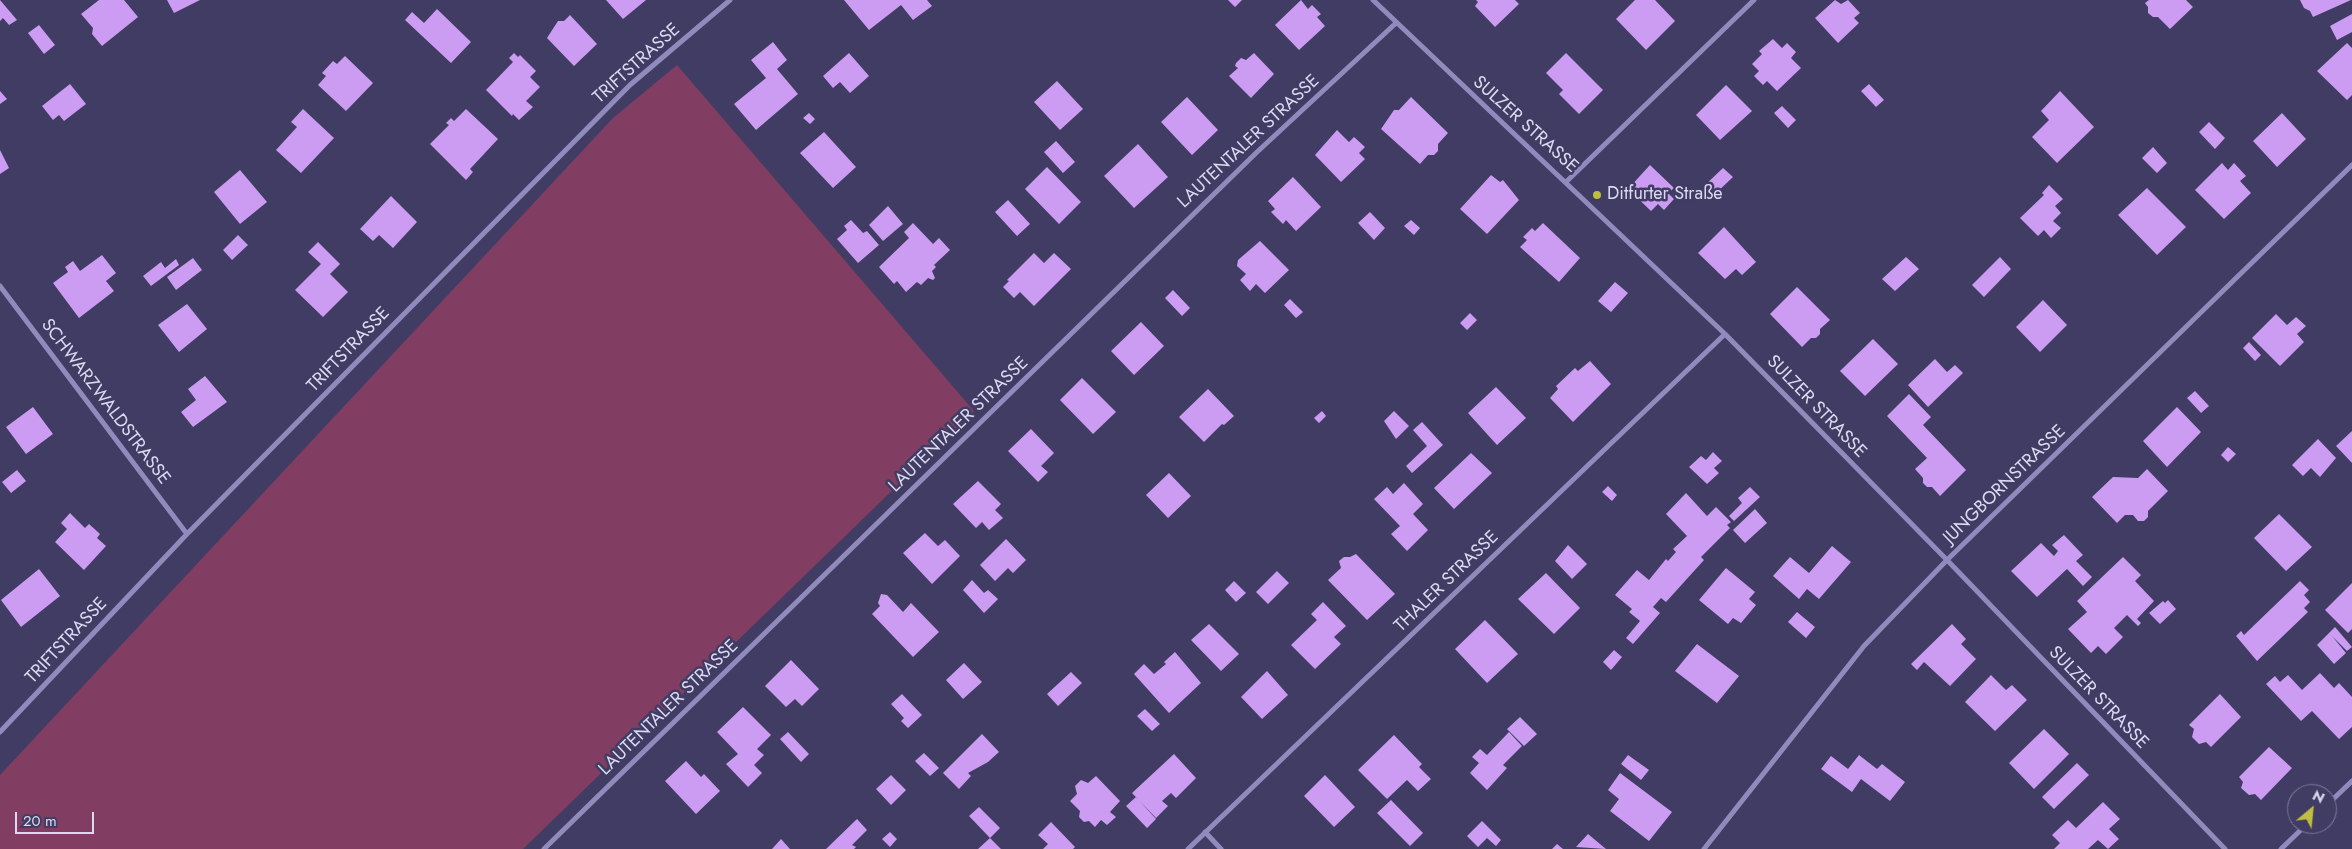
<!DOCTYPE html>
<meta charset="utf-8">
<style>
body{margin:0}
#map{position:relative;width:2352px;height:849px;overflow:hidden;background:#413c63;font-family:Jost,sans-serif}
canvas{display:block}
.north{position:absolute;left:2287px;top:784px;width:50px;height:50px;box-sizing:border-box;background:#413c63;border:1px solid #7f7b9c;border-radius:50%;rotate:28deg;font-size:14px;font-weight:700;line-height:20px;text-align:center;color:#dbdaf2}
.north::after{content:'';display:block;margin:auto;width:18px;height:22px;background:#bfbe41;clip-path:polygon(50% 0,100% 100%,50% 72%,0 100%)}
.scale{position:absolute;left:15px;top:812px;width:79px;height:22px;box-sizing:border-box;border:2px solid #dbdaf2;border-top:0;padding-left:6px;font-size:15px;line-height:18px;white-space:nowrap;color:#dbdaf2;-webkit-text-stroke:4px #413c63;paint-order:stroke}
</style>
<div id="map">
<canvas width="2352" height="849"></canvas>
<div class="north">N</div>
<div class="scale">20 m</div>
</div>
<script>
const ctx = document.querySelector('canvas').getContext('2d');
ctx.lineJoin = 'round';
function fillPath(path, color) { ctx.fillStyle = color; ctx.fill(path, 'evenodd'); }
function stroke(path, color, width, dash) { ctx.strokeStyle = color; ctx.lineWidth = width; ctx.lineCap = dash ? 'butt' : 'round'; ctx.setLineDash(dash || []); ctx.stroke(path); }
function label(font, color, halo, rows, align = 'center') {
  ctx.font = font + ' Jost,sans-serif'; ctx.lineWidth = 5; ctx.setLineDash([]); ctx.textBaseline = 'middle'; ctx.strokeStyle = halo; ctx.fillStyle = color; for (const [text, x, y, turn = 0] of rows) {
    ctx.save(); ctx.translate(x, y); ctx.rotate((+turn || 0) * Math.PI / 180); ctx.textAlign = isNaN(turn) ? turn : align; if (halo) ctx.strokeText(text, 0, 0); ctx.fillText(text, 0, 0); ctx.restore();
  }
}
fillPath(new Path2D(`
 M677,65L974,411L523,849H0V775L613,118Z`), '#823e62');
fillPath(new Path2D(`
 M0,0L17,20L9,25L3,18L0,21Z
 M99,0H124L138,17L102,46L92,34L93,28L81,14Z
 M167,0H200L174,13Z
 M606,0H646L623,19Z
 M844,0H927L932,6L913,20L901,5L869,30Z
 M1228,0H1242L1235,7Z
 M1301,0L1308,9L1312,5L1321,14L1317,17L1325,26L1299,50L1275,25Z
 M1476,0H1515L1519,4L1495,27L1475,6L1478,2Z
 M1635,0H1655L1675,21L1646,50L1616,19Z
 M1835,0L1841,4L1848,0L1860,13L1854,18L1859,23L1838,43L1815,18Z
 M2149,0H2186L2193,7L2170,29L2158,17H2153L2148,13V7L2145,3Z
 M2300,0H2351L2313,17L2310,11L2304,8Z
 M437,9L471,42L451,63L405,20L412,12L424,23Z
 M2352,14V32L2337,40L2330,26Z
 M570,15L597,44L574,66L547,38L558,21H564Z
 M39,25L55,45L44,54L28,33Z
 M1773,39L1782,48L1787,43L1796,52L1791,58L1801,68L1777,91L1767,81L1763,85L1754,76L1759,71L1752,64L1762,54L1759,51Z
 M773,42L787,60L777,69L798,94L756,130L734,104L766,78L751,60Z
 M2347,43L2352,48V95L2347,100L2317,71Z
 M514,53L518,57L520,55L536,71L530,77L540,87L526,101L533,107L519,120L513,114L512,116L486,90L513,62L509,58Z
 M849,53L869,76L850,93L840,82L833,88L823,76Z
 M1254,53L1274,74L1251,98L1229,76L1238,68L1235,66L1236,63L1241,58L1246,60Z
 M1566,53L1603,90L1579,114L1559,94L1563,90L1546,73Z
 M345,56L373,83L346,111L318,85L326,76L322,73L333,61L337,64Z
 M1057,81L1083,109L1060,130L1034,102Z
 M70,84L86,104L64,121L59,115L53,120L42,106Z
 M1869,84L1884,100L1876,107L1861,91Z
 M1726,85L1752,111L1720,140L1696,115Z
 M0,91L7,99L0,104Z
 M2060,91L2094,127L2057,163L2032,137L2049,120L2041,111Z
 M1187,97L1218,130L1192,155L1161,122Z
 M1411,97L1448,133L1438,144V151L1434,155H1428L1420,164L1381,129L1394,110H1399Z
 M1782,106L1796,120L1788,128L1774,113Z
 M303,109L334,138L301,173L276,150L297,127L291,122Z
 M466,109L498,139L470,169L473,172L466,180L430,144L449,125L446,123L451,118L454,121Z
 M809,113L815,119L810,124L803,118Z
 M2282,113L2306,139L2277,167L2253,141Z
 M2209,122L2225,138L2215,149L2199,132Z
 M1337,130L1349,142L1354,137L1365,147L1359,153L1365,159L1341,182L1315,155Z
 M824,132L856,167L833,188L800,153Z
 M1056,141L1075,162L1063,173L1044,152Z
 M1138,144L1168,177L1134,208L1104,176Z
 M2153,147L2167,163L2157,173L2142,158Z
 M0,150L9,168L0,174Z
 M2222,163L2228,170L2234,163L2246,176L2240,181L2251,193L2224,219L2195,190Z
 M1650,165L1674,188L1668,193L1674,199L1664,210L1658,204L1651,211L1628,189Z
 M1047,167L1081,202L1059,224L1025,189Z
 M1723,168L1733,177L1713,196L1704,186Z
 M240,170L267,202L240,224L214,192Z
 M1491,175L1500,182L1503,180L1519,200L1487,234L1460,209Z
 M1293,177L1321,207L1296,231L1286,220L1283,224L1271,212L1275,209L1268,201Z
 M2049,185L2063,199L2055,206L2061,213L2053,221L2061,228L2051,238L2044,230L2038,236L2020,218L2044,195L2042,193Z
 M2147,188L2186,227L2157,255L2118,215Z
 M391,196L417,222L393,248L379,235L373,241L360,229Z
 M1008,200L1030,224L1017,236L995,212Z
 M888,206L903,224L883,241L869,225Z
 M1370,212L1385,228L1374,240L1358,223Z
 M851,220L863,233L867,231L879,245L858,263L837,239L847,230L844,226Z
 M1411,220L1420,228L1414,235L1404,226Z
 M913,223L933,244L939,238L950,250L934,265L936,267L932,271L935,278L933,280L928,278L921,285L917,282L906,292L897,281L894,284L879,267L909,238L904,232Z
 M1543,223L1580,258L1559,282L1520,247L1527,240L1523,237L1532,228L1535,231Z
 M1724,227L1756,262L1742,275L1736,269L1725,279L1698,253Z
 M238,235L248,245L232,260L223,250Z
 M1260,241L1289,270L1265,293L1256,284L1250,291L1240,280L1246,274L1237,266L1238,260Z
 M318,242L340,264L330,274L348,292L323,317L295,290L321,264L308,252Z
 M1034,253L1044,263L1054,253L1071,269L1034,306L1020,292L1014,298L1003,287L1009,281L1007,280Z
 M102,255L116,273L106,281L114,291L79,318L53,283L68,272L65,267L73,261L80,271Z
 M1906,257L1919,269L1895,291L1882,279Z
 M2000,257L2011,269L1984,297L1972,285Z
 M193,258L202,270L176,290L167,277Z
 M176,259L179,265L151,286L143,276L161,262L165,268Z
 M1615,282L1628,293L1611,312L1598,301Z
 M1797,287L1830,320L1820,329V334L1816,338H1811L1802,347L1770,314Z
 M1173,290L1190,308L1182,316L1165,298Z
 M1290,299L1303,312L1296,318L1284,305Z
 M2043,300L2067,325L2040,352L2016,327Z
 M187,304L207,329L179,352L158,325Z
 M1470,313L1477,320L1467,330L1460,323Z
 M2276,314L2287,325L2296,317L2306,326L2297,334L2304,342L2280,366L2252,338Z
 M1141,322L1164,346L1134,375L1111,351Z
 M1873,339L1898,364L1865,396L1840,371Z
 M2249,342L2261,355L2255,361L2243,348Z
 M1935,359L1947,372L1955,365L1963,373L1928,407L1908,385Z
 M1590,361L1611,384L1573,422L1550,398L1558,389L1556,386L1575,368L1578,371Z
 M205,376L227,402L193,427L181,412L196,400L188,389Z
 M1082,378L1116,412L1093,434L1060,400Z
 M1496,387L1526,418L1497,445L1468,413Z
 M1208,389L1234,416L1224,425L1222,424L1204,442L1179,417Z
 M2195,391L2209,406L2201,413L2187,398Z
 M1909,394L1931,417L1923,425L1966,470L1940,496L1932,487H1927L1923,483V478L1915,469L1927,458L1887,416Z
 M33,407L53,434L26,454L6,427Z
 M2177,407L2201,432L2167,467L2143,441Z
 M1322,411L1326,416L1319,423L1314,418Z
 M1394,411L1409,426L1396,439L1384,421Z
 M1422,422L1443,445L1412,473L1406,466L1427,446L1413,430Z
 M1031,429L1054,453L1041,466L1048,472L1038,482L1008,451Z
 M2352,431V463L2336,446Z
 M2318,439L2336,458L2320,477L2311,468L2303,476L2292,465Z
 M2228,447L2236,454L2228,462L2221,455Z
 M1713,452L1722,461L1714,468L1719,473L1707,484L1689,467L1701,456L1706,460Z
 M1471,453L1492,473L1454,509L1434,488Z
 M2147,469L2168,491L2148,511V517L2144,521H2138L2133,515H2125L2117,523L2092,497L2113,477L2138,478Z
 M17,470L26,481L11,493L2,482Z
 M1169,473L1191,496L1168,518L1146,495Z
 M978,481L1001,504L995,510L1003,518L989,530L982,522L976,528L953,504Z
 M1404,483L1423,504L1413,514L1428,530L1407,551L1391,534L1400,526L1374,499L1387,487L1393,494Z
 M1608,486L1617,495L1612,501L1602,492Z
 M1750,487L1760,497L1734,521L1729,516L1742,503L1738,498Z
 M1686,493L1707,516L1716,507L1731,522L1727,525L1730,528L1701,557L1704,560L1666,602L1661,598L1653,607L1660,613L1633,644L1626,638L1640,621L1629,612L1632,609L1615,595L1637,570L1649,580L1666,559L1668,561L1676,552L1673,549L1687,536L1666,514Z
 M1755,509L1767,523L1745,543L1733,530Z
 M70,513L85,528L89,524L100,534L97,538L106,546L84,570L55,542L67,529L61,523Z
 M2279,514L2312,547L2286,571L2254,538Z
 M925,533L938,546L945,540L960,556L932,584L903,553Z
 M2064,535L2083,555L2076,561L2092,577L2083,586L2067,569L2037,597L2011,571L2041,543L2054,556L2058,551L2052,545Z
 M1006,539L1026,560L1013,573L1008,568L995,581L980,565Z
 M1568,545L1587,564L1572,579L1555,561Z
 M1832,546L1851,562L1819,599L1807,589L1799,599L1773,576L1790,557L1809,573Z
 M1356,554L1395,594L1367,620L1328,580L1341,568L1339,561L1344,557H1350Z
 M2123,557L2141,575L2135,581L2154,601L2137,619L2141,623L2138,626L2127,615L2114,628L2123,637L2106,654L2098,646L2091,653L2068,629L2087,612L2077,601Z
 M1726,568L1755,592L1749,599L1756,605L1741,623L1733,618L1728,624L1699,600Z
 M39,569L60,596L21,627L1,600Z
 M1277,571L1289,583L1268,604L1256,592Z
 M1546,573L1580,608L1554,634L1518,599Z
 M972,580L984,593L988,590L998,599L984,613L963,590Z
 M1234,581L1246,593L1236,602L1225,590Z
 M2300,581L2309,590L2304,595L2310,602L2304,608L2308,612L2257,661L2236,636L2241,631L2244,635Z
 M2352,583V629L2348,633L2325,610Z
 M881,594L887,595L903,612L911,603L939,632L913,657L872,614L880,606L878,603Z
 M2168,600L2176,609L2160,624L2149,613L2163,601L2165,603Z
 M1323,602L1346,626L1334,637L1341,644L1315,669L1291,645L1317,620L1311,614Z
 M1797,612L1815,627L1806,638L1788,622Z
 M1485,620L1518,654L1487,683L1455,649Z
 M1209,624L1239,654L1221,671L1191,640Z
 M1952,624L1966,639L1961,644L1976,659L1950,686L1924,662L1917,670L1911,664Z
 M2335,627L2352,647L2347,651L2332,636L2346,653L2334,664L2317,645Z
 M1697,644L1739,676L1717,703L1675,671Z
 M1614,650L1622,657L1611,670L1603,662Z
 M1175,652L1201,683L1169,713L1134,674L1144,664L1154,674L1166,664L1164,662Z
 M791,660L819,689L802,706L795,699L786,707L765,686Z
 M964,663L982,682L963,699L946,680Z
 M1267,671L1288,695L1262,719L1241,697Z
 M1071,672L1082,683L1058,706L1047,694Z
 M2320,673L2334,688L2339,683L2352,697V727L2339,739L2312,711L2301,721L2266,684L2275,676L2280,682L2288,675L2302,690Z
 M1991,675L2006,690L2012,685L2027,700L1995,731L1965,702Z
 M902,694L922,715L908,728L901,721L904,718L891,704Z
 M2220,694L2241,717L2211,747L2206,742L2199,744L2192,737L2194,729L2189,725Z
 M743,707L771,735L757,749L764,755L754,765L762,773L748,787L726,764L738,754L717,732Z
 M1145,709L1160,724L1152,731L1137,716Z
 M1520,717L1537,734L1524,746L1507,729Z
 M2044,729L2069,754L2034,789L2009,763Z
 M788,732L809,754L801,762L780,739Z
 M1509,732L1522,746L1503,765L1507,768L1487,790L1470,773L1479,763L1472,757L1480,749L1487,755Z
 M982,734L999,752L988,762L968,773L971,776L959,789L943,773Z
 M1394,735L1422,764L1419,767L1431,779L1418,791L1407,780L1387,799L1358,770Z
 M2269,747L2292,768L2261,800L2255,794L2249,795L2241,788L2243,782L2239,777Z
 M924,753L939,768L930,776L915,761Z
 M1174,754L1196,778L1176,798L1171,793L1162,801L1168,806L1156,818L1132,793Z
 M1628,755L1649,770L1641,780L1621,764Z
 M1859,755L1877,769L1882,764L1905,782L1890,801L1861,779L1852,792L1821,769L1831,756L1848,769Z
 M686,761L701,777L704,774L720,791L696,814L665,781Z
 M2077,763L2089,775L2054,809L2042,797Z
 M1620,773L1672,812L1649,841L1610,811L1619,799L1608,790Z
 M891,775L906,790L891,805L876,789Z
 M1325,775L1355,807L1334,827L1304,796Z
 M1096,776L1120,801L1110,812L1116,817L1107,825L1101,820L1095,827L1089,821L1084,822L1079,817L1080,811L1070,801L1077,794L1075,786L1081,780L1088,783Z
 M1136,797L1156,819L1147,828L1126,806Z
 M1391,800L1423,833L1410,846L1377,813Z
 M2103,802L2120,819L2109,829L2119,839L2108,849L2098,840L2088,849H2054L2060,843L2052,835L2068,820L2076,828Z
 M979,807L1000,828L990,838L969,816Z
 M857,819L867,830L852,845L856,847L854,849H826Z
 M1482,821L1501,840L1496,846L1487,838L1478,847L1467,836Z
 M1051,822L1075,847L1073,849H1043L1048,844L1038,835Z
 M890,832L897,839L890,847L882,839Z
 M1588,834L1606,849L1576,847Z
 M990,838L1001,849H978Z
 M781,839L790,849H772Z
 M1557,844L1563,849H1552Z`), '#cc9cf2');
stroke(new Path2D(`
 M1373,0L1725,334L1947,560L2225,849
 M1566,182L1754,0
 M0,286L187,534
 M0,732L187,534L630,85L730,0
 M2327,805L2352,781
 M1205,832L1221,849
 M544,849L1256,153L1396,23
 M1188,849L1725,334
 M1704,849L1864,646L1947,560L2352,165
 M2281,849L2307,824`), '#908bbd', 5);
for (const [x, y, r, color] of [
 [1597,195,5,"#bfbe41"]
]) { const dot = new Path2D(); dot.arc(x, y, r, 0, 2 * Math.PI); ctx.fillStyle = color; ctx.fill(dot); stroke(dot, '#413c63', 2); }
label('18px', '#dbdaf2', '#413c63', [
 ["TRIFTSTRASSE",637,64,-42],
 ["SULZER STRASSE",1525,125,42],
 ["LAUTENTALER STRASSE",1249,142,-43],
 ["TRIFTSTRASSE",349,350,-46],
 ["SCHWARZWALDSTRASSE",105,402,53],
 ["SULZER STRASSE",1816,407,46],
 ["LAUTENTALER STRASSE",959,425,-44],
 ["JUNGBORNSTRASSE",2005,485,-44],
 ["THALER STRASSE",1447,582,-44],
 ["TRIFTSTRASSE",67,641,-47],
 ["SULZER STRASSE",2098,698,46],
 ["LAUTENTALER STRASSE",669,708,-44]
]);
label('18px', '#dbdaf2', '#413c63', [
 ["Ditfurter Straße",1607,195]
], 'left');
</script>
